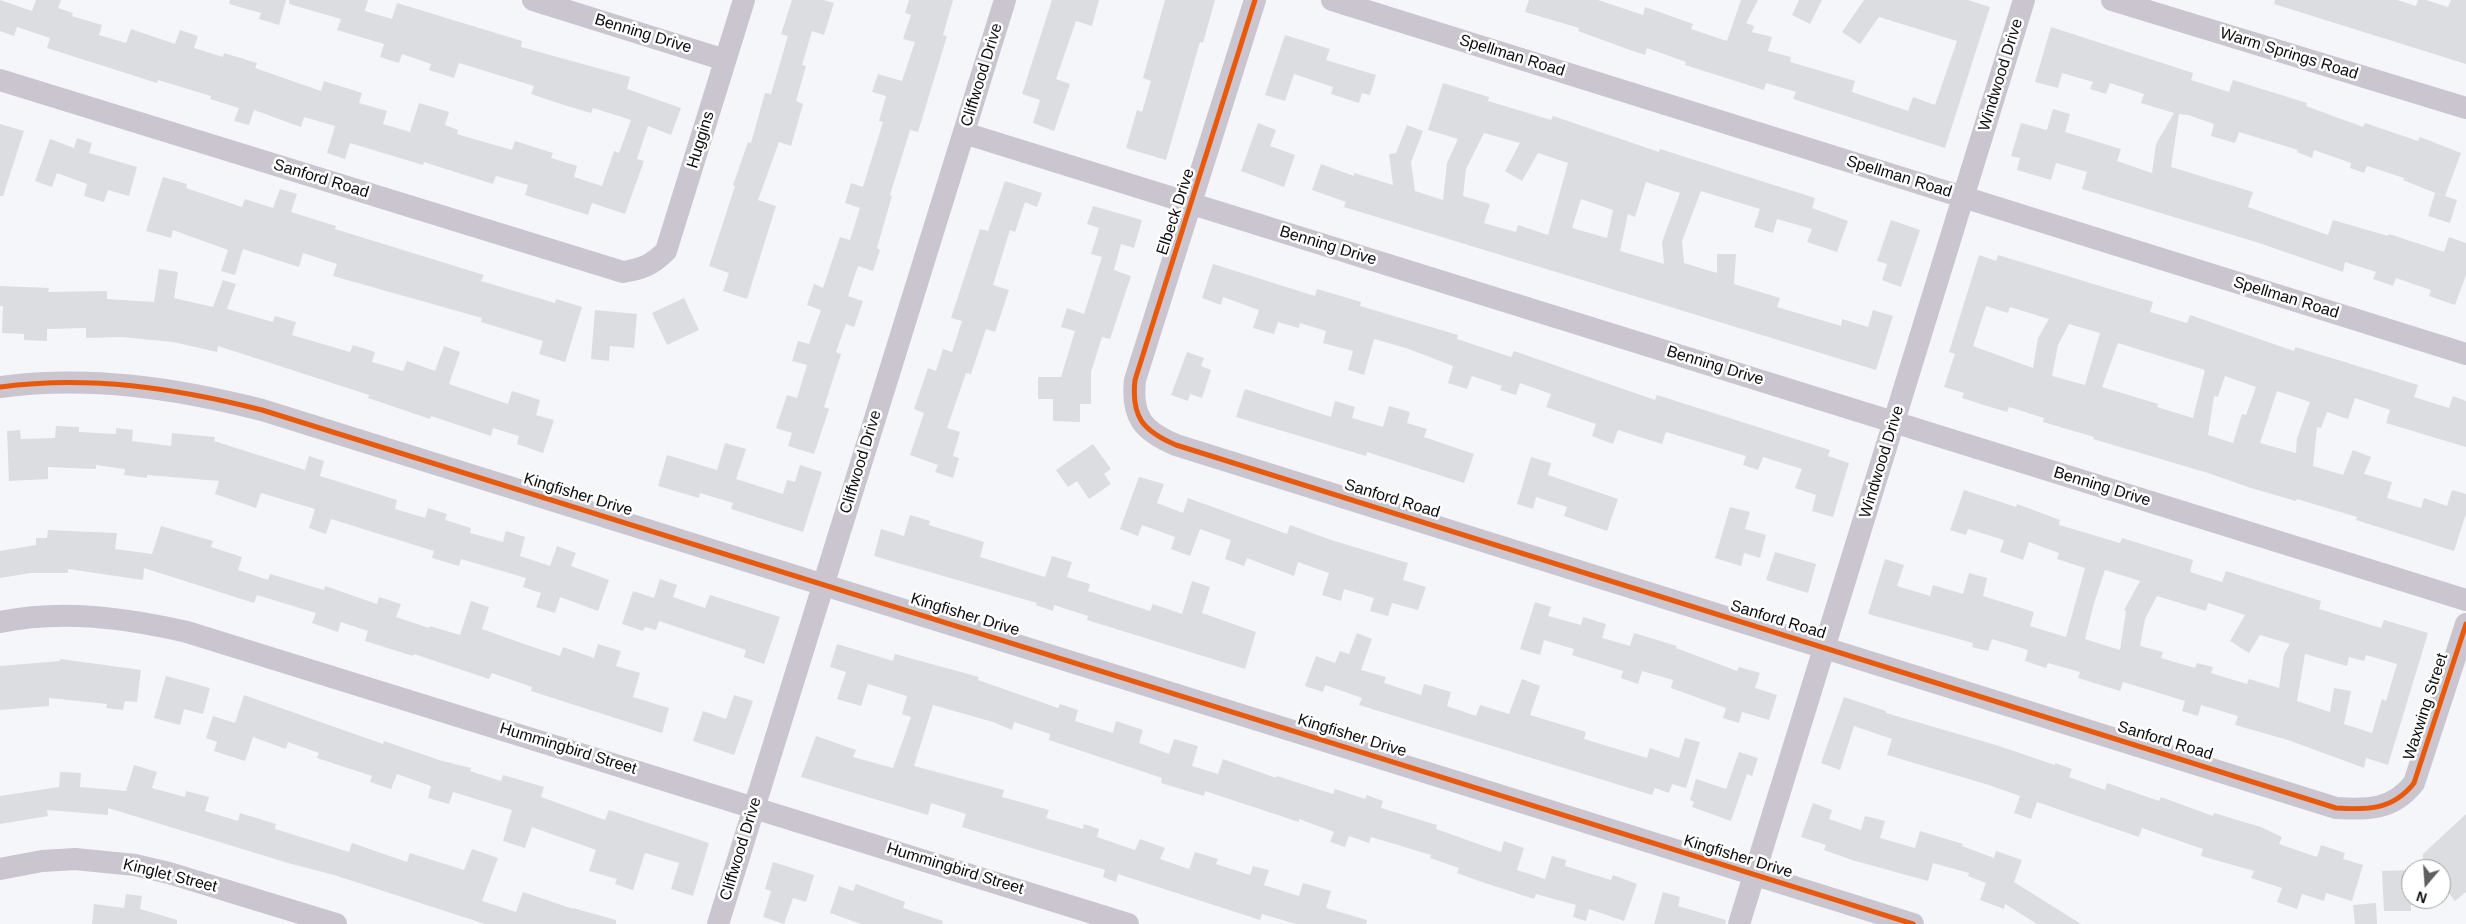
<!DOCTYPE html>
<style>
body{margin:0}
#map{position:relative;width:2466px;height:924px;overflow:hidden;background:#f4f6f9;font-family:Arial,sans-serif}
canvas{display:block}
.north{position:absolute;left:2401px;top:859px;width:50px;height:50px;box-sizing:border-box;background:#fff;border:1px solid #9e9e9f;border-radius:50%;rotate:198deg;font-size:14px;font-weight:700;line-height:20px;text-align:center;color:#0c0d0f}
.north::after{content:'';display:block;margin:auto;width:18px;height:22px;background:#5d5f61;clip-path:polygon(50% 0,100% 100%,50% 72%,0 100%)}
</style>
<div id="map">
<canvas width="2466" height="924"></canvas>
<div class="north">N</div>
</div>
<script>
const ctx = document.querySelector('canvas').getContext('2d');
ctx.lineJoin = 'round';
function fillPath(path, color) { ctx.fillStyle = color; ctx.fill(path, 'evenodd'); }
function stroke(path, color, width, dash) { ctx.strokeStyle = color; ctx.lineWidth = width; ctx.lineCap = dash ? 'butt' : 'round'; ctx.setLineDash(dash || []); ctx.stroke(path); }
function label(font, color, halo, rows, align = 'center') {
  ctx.font = font + ' Arial,sans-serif'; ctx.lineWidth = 5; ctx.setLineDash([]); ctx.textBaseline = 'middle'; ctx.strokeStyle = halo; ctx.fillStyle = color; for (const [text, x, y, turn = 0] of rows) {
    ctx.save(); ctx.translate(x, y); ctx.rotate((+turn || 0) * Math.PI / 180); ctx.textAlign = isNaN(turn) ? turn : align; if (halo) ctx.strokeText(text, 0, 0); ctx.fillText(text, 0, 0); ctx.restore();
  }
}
fillPath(new Path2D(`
 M0,0L32,11L36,0H61L58,8L73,13L72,16L102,25L99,35L126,43L131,29L175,44L180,30L198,36L194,48L223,57L224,53L257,63L255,68L321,91L324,81L362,93L359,103L387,111L383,124L410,132L419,103L449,112L445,125L458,130L457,134L512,150L515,141L553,153L551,158L577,166L574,177L602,186L614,151L619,153L631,120L593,108L591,113L564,105L531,94L534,86L459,63L454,78L429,70L431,64L402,54L399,63L380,57L384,44L337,30L341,19L289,4V0H368L365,11L392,19L397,3L522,41L521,47L630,77L627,89L681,108L671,135L648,126L637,159L644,161L625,214L592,203L588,215L525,195L528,185L496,176L493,184L424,162L423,165L350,143L345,159L327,153L335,126L304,117L301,127L254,110L249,125L234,121L239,108L210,99L211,96L158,80L157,83L47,48L50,38L17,27L14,36L0,31Z
 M230,0H286L279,25L259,19L261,13L229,4Z
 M792,0H824L834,3L824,35L812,31L802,65L806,66L796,101L803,104L791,146L779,142L758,200L776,206L747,299L723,291L729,273L709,266L735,186L733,185L748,142L751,143L765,93L771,94L788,36L781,34Z
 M909,0H953L943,35L947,36L918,132L910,130L890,195L892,196L877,248L880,250L873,271L858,266L848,296L863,301L854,327L846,324L836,352L841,354L824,407L829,409L814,454L788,446L792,433L776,428L787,395L797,398L807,365L792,361L798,341L809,344L821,310L807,305L814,284L823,288L840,237L850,240L860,208L845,203L851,183L863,187L883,122L879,121L886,96L872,92L878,74L902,81L915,42L903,39L911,15L905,13Z
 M1052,0H1099L1092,26L1076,21L1056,79L1070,84L1054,131L1033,123L1040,100L1022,94Z
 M1165,0H1215L1203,43L1200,42L1166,160L1126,148L1137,110L1142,112L1151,81L1143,78Z
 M1529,0H1598L1643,15L1645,7L1693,24L1691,29L1727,41L1741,0H1758L1746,23L1754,26L1752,32L1772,37L1768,51L1791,57L1790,62L1855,81L1852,92L1908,111L1913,97L1935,105L1957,41L1879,17L1860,44L1842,32L1864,0H1968L1990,7L1945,148L1793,99L1796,92L1766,83L1764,90L1685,65L1686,62L1647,48L1645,55L1630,50L1578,31L1579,28L1525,12Z
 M1799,0H1822L1810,24L1792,15Z
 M2275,0H2397L2416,6L2418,0H2426L2448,7L2451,0H2466V64L2274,4Z
 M2051,27L2193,73L2191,80L2229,92L2233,80L2307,103L2306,106L2363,127L2365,123L2418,141L2420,137L2461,153L2445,196L2457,200L2450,223L2428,216L2435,193L2443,196L2403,180L2404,178L2367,166L2364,173L2350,168L2351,163L2314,150L2312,158L2297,152L2298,150L2239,132L2235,143L2211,136L2214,124L2188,115L2179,114L2171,167L2253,192L2248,207L2328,235L2333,220L2388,236L2389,234L2444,252L2449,237L2466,243V275L2455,305L2429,296L2431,290L2396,278L2393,286L2373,279L2376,272L2345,262L2343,272L2259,243L2082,189L2087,172L2056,163L2051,180L2017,170L2020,158L2011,156L2021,123L2047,130L2053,109L2070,114L2065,132L2121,149L2117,161L2152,173L2156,144L2174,113L2141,103L2144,94L2110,83L2106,94L2090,89L2093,82L2062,73L2058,88L2035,82Z
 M1285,35L1330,49L1326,60L1376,75L1370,95L1362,93L1359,103L1331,94L1333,87L1294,74L1285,101L1265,95Z
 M1443,83L1489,97L1488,101L1551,120L1553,116L1659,152L1660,149L1815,198L1812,208L1848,221L1837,252L1807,242L1812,229L1777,219L1773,233L1754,227L1760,209L1701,191L1682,241L1684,263L1717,273V254H1736L1734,284L1780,298L1777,307L1841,326L1842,319L1868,327L1873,310L1893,316L1876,370L1344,207L1346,202L1312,190L1321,164L1354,176V173L1393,185L1389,154L1396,153L1407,125L1423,131L1411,162L1415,191L1443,200L1447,163L1458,139L1428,130ZM1484,133L1520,143L1505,171L1522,181L1538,153L1568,163L1548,235L1518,225L1516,232L1484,223L1490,204L1463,196L1466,169ZM1646,182L1680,193L1662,242L1664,264L1620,251L1628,214L1635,217ZM1581,199L1613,210L1607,238L1572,228Z
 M1258,123L1276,130L1270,146L1295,155L1284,187L1241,171Z
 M0,124L24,131L3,196H0Z
 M77,138L92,143L89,153L137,167L129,196L108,190L104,202L84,196L87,184L57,173L52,187L35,181L50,139L74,148Z
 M163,177L187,184L186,188L242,207L245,199L273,208L280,189L297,194L291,212L336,226L335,229L484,275L481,281L555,303L556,299L582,307L565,362L539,354L543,341L481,322L482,318L333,276L337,264L303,253L299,267L243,249L235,275L221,271L228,250L173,230L171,238L146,231Z
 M1005,181L1042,193L1037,207L1025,202L1015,232L1010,230L993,285L1009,290L995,332L986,329L971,374L966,373L947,428L960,432L953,456L959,458L953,478L935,472L938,465L910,455L924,413L914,409L928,368L936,371L943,349L952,352L962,321L951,318L980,229L988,231Z
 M1093,206L1142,220L1134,248L1121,244L1114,270L1131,276L1110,339L1102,337L1091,372V404H1080V422L1053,421V399H1038V377H1061L1075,331L1061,327L1067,308L1084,314L1102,257L1091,254L1099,228L1087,224Z
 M1891,220L1920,230L1901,287L1882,280L1887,264L1877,261Z
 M1979,255L1996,261L1998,255L2153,302L2150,312L2187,323L2190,315L2294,351L2295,347L2348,363L2418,385L2414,397L2449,408L2453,396L2466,401V447L2386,423L2390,410L2355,398L2348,419L2327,412L2321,428L2317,427L2313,466L2343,475L2353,450L2371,457L2364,474L2392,482L2387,498L2421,508L2424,498L2447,506L2452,490L2466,494V514L2454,551L2356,520L2357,517L2297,499L2296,501L2251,488L2208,473L2093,439L2094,437L2043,422L2044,418L2009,407L2007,412L1984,405L1962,398L1964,393L1944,387L1955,354L1949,352ZM1986,306L2008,313L2010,307L2049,319L2038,338L2033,368L1973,346ZM2069,324L2100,333L2085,385L2052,376L2058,345ZM2118,343L2205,370L2193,418L2157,407L2158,404L2102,387ZM2225,376L2256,387L2246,415L2242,414L2233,443L2208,435L2214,396L2218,397ZM2277,391L2310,402L2297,438L2296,453L2260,443Z
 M1213,264L1315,296L1317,289L1361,302L1360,306L1458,335L1457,339L1511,357L1514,351L1655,400L1657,395L1830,450L1828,456L1849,463L1833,517L1812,511L1816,495L1795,488L1802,469L1763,457L1758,470L1743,465L1746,456L1666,432L1662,444L1618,430L1613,444L1592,436L1596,424L1546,407L1551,394L1520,383L1516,395L1500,390L1502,386L1472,376L1467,389L1448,383L1453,366L1406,348L1374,339L1364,375L1348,370L1353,351L1323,343L1326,331L1300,323L1299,328L1278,322L1274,334L1253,328L1259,310L1223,297L1221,305L1202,298Z
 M159,269L178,272L174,298L213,307L223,280L236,284L227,309L273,322L275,316L296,322L292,335L350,352L353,345L375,352L372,362L403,371L407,361L435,371L444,346L460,352L449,384L508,404L512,391L540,400L536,415L554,420L543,453L517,444L519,436L493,428L491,436L431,416L430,419L368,398L369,395L218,346L217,352L173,342L122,337L86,338V328L47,329V341L24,340V334L2,333L3,306H0V286L49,288L48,292L107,291V299L154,302Z
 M684,298L699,330L667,345L652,313Z
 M595,310L637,314L634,348L610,346L609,361L591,359Z
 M1187,352L1204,358L1201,366L1211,370L1202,398L1190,394L1188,401L1171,395Z
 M1245,389L1331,417L1335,401L1355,407L1352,418L1383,427L1389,406L1410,412L1407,423L1427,429L1424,437L1474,454L1464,483L1367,452L1366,456L1236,417Z
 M56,426L79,427V432L116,434V428L133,430L132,441L171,446L172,433L215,437L214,441L305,470L309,456L324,461L320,476L397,500L395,509L425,518L428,508L447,514L445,520L471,528L470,533L503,542L506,531L525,537L520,556L550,566L557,546L576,553L571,566L609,580L598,611L560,597L555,613L536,607L541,593L523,587L526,578L461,559L459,566L432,558L434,551L331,519L326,534L309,528L315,509L261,493L256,508L215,494L219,481L147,475V478L124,475L125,469L96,465V469L48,467V479L9,481L7,431L20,430L21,439L55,438Z
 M725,443L746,449L736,479L783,494L787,480L795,482L800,465L822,472L803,532L731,509L733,503L700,493L699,498L658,486L667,455L717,470Z
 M1093,444L1111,469L1104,474L1111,484L1089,499L1077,481L1068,487L1056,470Z
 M1531,457L1551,463L1548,475L1618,499L1607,531L1564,516L1567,507L1536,497L1533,509L1517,504Z
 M1139,477L1164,484L1157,503L1183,513L1188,498L1287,534L1290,525L1331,540L1408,563L1403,580L1426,587L1418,610L1392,603L1388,616L1370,611L1374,598L1344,589L1341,601L1322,595L1329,573L1298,562L1294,576L1247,558L1244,566L1225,559L1231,540L1200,529L1190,556L1171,549L1175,537L1142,525L1138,536L1120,529Z
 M1964,490L2016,507L2017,504L2060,520L2059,525L2120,543L2122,538L2193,560L2190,572L2222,582L2226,571L2321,601L2319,609L2381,628L2384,620L2428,633L2388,765L2366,758L2364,768L2288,740L2235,725L2238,716L2201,705L2198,716L2182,711L2185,701L2123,682L2120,691L2078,678L2080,672L2048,663L2046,668L2025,661L2028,650L1992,639L1988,651L1972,647L1973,643L1868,614L1885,559L1904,565L1897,586L1930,596L1933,585L1963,594L1969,573L1987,578L1983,596L2034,612L2030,626L2066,637L2085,568L2057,559L2059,553L2029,542L2023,560L2000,552L2004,540L1968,529L1966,535L1950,530ZM2105,570L2140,581L2124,610L2126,611L2120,650L2085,639L2094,603ZM2157,596L2206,611L2208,603L2245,615L2230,641L2249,653L2260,635L2290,644L2284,654L2279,688L2249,679L2247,684L2211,673L2213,667L2197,663L2195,668L2161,658L2163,652L2140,646L2145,619ZM2305,654L2347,666L2349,657L2364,661L2366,655L2397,664L2386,701L2382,699L2372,733L2344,724L2351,691L2334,688L2330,712L2297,701Z
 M1730,507L1750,512L1745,529L1766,535L1760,558L1744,553L1741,566L1715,558Z
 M910,515L930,521L929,525L984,542L980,557L1045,577L1052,556L1072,562L1067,577L1090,584L1088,591L1150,611L1153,604L1182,614L1192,581L1210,587L1202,613L1256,632L1245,669L1087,620L1088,616L1054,605L1053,611L1036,605L1037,603L874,556L881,529L904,536Z
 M161,526L213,541L211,547L242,557L238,570L268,580L270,574L324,590L325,586L377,604L379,597L401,604L396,617L429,628L430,626L460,635L471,601L489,607L482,629L524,644L560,656L563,647L594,658L598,644L621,651L616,666L640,673L633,697L669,708L662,733L531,691L532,687L492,673L489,679L414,654L413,656L365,641L368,631L341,622L338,632L312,623L316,613L257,595L254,603L144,568L143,580L68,569V573H31L0,578V551L36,545V538H47L48,530L117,533L115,549L152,554Z
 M1775,552L1816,564L1808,593L1766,580Z
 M660,579L677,585L673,597L705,608L710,595L780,617L764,664L744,657L746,650L659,621L656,630L645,627L643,631L622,624L633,591L654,598Z
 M1535,602L1551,607L1548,616L1581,625L1583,617L1606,624L1602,638L1630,646L1634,633L1677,646L1676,648L1737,671L1739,667L1760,673L1755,688L1777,695L1769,720L1742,712L1739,723L1723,718L1726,708L1671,688L1673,680L1642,671L1638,684L1621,678L1623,671L1572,655L1574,649L1544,640L1540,655L1520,649Z
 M1357,633L1372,639L1361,670L1386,677L1384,683L1421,695L1424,684L1451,692L1447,706L1476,716L1480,705L1509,714L1522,679L1540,686L1530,715L1586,732L1584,739L1647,758L1650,748L1679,758L1685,738L1700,742L1686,788L1672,784L1669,793L1655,788L1652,795L1359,705L1362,698L1325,685L1323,692L1305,686L1316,656L1335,663L1340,651L1349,654Z
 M837,644L893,661L895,654L979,677L978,680L1058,708L1060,704L1078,710L1075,721L1113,733L1116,721L1143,730L1139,743L1169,754L1174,739L1198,746L1192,766L1218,774L1223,759L1276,778L1277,776L1333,794L1335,789L1365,799L1367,795L1383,801L1381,808L1437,825L1436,829L1501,852L1504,841L1524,848L1517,870L1545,879L1552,856L1566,860L1565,866L1611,880L1613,875L1637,884L1624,921L1589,909L1586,921L1573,917L1576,905L1536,894L1534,899L1479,881L1457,873L1459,868L1430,858L1431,855L1371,837L1369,843L1349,836L1345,847L1330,842L1334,832L1299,819V822L1205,791L1204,796L1161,783L1162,778L1049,740L1050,734L1014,722L1012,730L993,722L933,705L914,766L1004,790L1002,797L1049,810L1046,818L1083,829L1084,824L1099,829L1097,837L1135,850L1140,839L1165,848L1160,859L1189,869L1195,852L1218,859L1216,864L1250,875L1253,866L1269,870L1264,885L1299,896L1303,883L1331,891L1326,908L1367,920L1366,924H1296L1262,914L1260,920L1118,874L1116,882L1103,877L1105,870L962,827L966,814L931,803L928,815L801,777L816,736L856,750L853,757L893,768L911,717L902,714L907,696L868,684L861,706L837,699L846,672L830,667Z
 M60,659L141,670L137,702L125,701L123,710L106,708L107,704L49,698V706L0,710V666L60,661Z
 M166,676L210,688L203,714L184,709L180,725L154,718Z
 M244,695L383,744L384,741L439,760L471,768L470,771L501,781L503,775L544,787L541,797L605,820L609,810L709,843L693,896L671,889L679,863L645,853L633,890L615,884L617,879L589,871L596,850L532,827L525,848L503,841L512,810L453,792L449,804L428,798L431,786L397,774L391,789L370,782L372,776L317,758L319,753L288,742L286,749L253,737L245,761L214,751L217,742L206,738L213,716L235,723Z
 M734,695L753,701L734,755L693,741L703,711L726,719Z
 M1844,697L1886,711V713L1999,746L2055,765V763L2072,769L2069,777L2105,790L2107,783L2159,801L2161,797L2213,816L2214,813L2261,827L2282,837L2279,844L2317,857L2321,845L2345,853L2343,859L2363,865L2352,901L2326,893L2324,901L2302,894L2297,909L2277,902L2282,888L2251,878L2254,871L2201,856L2203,849L2142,828L2139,837L2037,802L2031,819L2014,813L2020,796L1989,785L1887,755L1892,739L1854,726L1840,770L1821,763Z
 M1739,752L1758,758L1752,776L1747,774L1731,821L1692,807L1694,802L1690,800L1696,779L1726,789Z
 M134,765L157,772L152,788L185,797L186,791L209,797L205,811L238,821L240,813L276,824L275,829L349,852L352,843L407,862L410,853L464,870L472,849L498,858L482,901L516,912L523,892L573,909V908L616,920V924H485L334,875L288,863L108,808V815L47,810L48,816L0,824V796L59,787L60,772L81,773L80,787L126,791Z
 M1813,803L1832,810L1829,819L1861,830L1865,816L1885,821L1880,838L1915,848L1920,831L1963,844L1962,846L1994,858L1996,851L2022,860L2014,882L2081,924H2037L2005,904L2004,909L1980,900L1986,883L1968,876L1969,873L1933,863L1928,881L1852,860L1824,850L1826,845L1801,837Z
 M2466,814V892L2455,901L2441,883V869H2430L2423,860V854Z
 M773,862L814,875L806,902L793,898L784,924L763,917L771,891L765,889Z
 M2411,870V911H2384L2382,871Z
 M856,884L905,902L903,908L943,921L942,924H861L830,913L839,886L853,891Z
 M1663,892L1680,897L1678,906L1726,920L1725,924H1654Z
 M126,894L142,896L140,909L177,920V924H92L94,904L124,908Z
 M2376,903L2377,924H2355L2353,905Z`), '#dcdde0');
stroke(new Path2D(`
 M533,0L725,60
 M1255,0L1135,380C1131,417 1143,431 1176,445L2336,808C2368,810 2393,810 2414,783L2466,624
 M1332,0L2466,354
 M2112,0L2466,108
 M0,80L623,272C642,269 652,265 666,251L744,0
 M964,133L2466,600
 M0,387C89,375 175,388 262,410L1913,924
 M0,622C62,609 126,618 187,632L1128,924
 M0,869L42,861L75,859L135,865L169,873L336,924
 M718,924L1005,0
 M1739,924L2024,0`), '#cac5ce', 22);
stroke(new Path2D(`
 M1255,0L1135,380C1131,417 1143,431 1176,445L2336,808C2368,810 2393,810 2414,783L2466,624
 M0,387C89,375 175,388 262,410L1913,924`), '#e8590c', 5);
label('16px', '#0c0d0f', '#fff', [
 ["Benning Drive",643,34,17],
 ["Warm Springs Road",2289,54,17],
 ["Spellman Road",1512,56,17],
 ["Cliffwood Drive",982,75,-73],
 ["Windwood Drive",2001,75,-73],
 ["Huggins",701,140,-73],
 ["Spellman Road",1899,177,17],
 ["Sanford Road",321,179,17],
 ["Elbeck Drive",1176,212,-72],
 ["Benning Drive",1328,246,17],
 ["Spellman Road",2286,298,17],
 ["Benning Drive",1715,366,17],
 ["Cliffwood Drive",861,462,-73],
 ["Windwood Drive",1882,462,-73],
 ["Benning Drive",2102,487,17],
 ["Kingfisher Drive",578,495,17],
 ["Sanford Road",1392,499,17],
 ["Kingfisher Drive",965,615,17],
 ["Sanford Road",1778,620,17],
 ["Waxwing Street",2426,707,-72],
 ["Kingfisher Drive",1352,736,17],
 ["Sanford Road",2165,741,17],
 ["Hummingbird Street",568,749,17],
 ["Cliffwood Drive",741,849,-73],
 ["Kingfisher Drive",1738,857,17],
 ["Hummingbird Street",955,869,17],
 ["Kinglet Street",170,876,14]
]);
</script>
